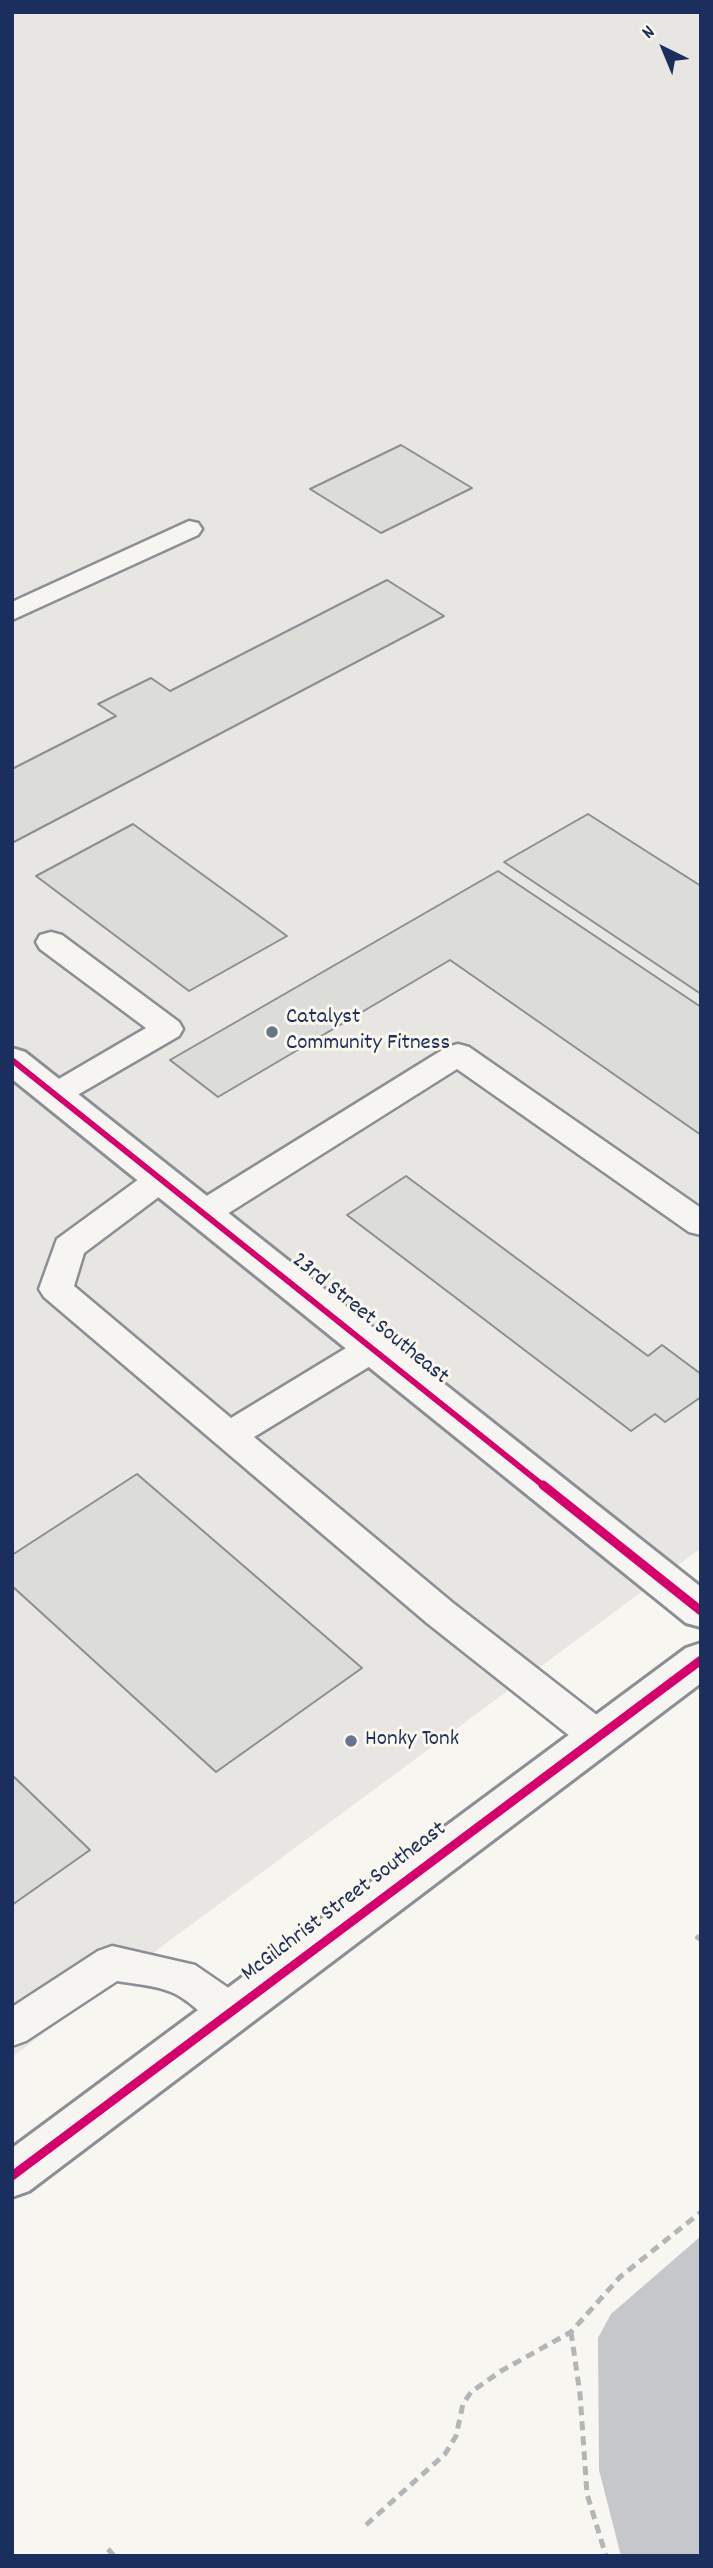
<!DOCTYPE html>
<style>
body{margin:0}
#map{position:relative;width:713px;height:2568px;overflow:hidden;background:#f8f6f0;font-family:Dekko,sans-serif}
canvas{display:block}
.frame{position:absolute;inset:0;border:14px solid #1b2f5e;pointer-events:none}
.north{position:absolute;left:629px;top:14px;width:70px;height:70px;-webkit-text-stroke:5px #fbf7ec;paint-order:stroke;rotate:317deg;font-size:19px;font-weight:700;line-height:28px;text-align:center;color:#1b2f5e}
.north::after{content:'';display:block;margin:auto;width:24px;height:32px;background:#1b2f5e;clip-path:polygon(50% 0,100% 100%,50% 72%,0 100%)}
</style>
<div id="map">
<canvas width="713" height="2568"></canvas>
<div class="frame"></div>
<div class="north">N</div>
</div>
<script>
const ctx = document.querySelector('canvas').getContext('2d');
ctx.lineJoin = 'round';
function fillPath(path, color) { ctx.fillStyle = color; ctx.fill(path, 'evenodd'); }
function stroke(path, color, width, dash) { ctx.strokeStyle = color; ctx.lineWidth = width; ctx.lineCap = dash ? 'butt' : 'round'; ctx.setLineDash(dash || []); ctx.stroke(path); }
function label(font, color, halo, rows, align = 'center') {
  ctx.font = font + ' Dekko,sans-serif'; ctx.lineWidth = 6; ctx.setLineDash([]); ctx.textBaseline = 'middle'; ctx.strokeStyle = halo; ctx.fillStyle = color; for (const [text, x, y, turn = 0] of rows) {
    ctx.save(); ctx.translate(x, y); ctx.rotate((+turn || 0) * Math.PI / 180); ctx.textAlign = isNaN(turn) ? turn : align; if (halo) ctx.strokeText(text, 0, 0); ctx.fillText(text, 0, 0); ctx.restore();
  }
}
fillPath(new Path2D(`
 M12,12H701V1548L12,2057Z`), '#e7e6e2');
fillPath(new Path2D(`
 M701,2236V2556H621L599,2470L598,2338L611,2314Z`), '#c5c7cb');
const building = new Path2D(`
 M401,445L472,488L381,533L310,489Z
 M387,580L444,616L12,843V769L116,716L98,704L151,678L170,691Z
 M588,814L701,886V994L504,862Z
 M133,824L287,936L189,991L36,876Z
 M498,871L701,1007V1135L450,960L218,1097L170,1060Z
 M406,1176L648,1356L662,1345L701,1374V1397L665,1422L655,1414L631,1431L347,1215Z
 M137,1474L362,1668L216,1772L12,1586V1555Z
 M12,1775L90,1850L12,1905Z`);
fillPath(building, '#dcdcd9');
stroke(building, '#8b8e94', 2);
const service = new Path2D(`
 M189,521L198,523L202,529L198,535L12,620V602Z
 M51,932L62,935L179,1022L183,1029L179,1036L67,1101L56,1105L45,1101L40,1094L45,1087L146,1028L40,949L36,942L40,935Z
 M458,1044L469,1047L701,1208V1235L689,1232L457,1069L216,1221L204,1224L192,1221L188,1213L192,1205L447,1047Z
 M161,1168L172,1171L177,1179L172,1187L84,1253L74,1286L231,1418L361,1339L373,1336L385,1339L390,1348L385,1357L254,1437L453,1603L611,1726L617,1737L611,1748L598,1752L585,1748L427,1623L44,1297L39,1289L57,1239L150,1171Z
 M112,1946L195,1965L246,2000L252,2012L246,2024C212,2036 199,2003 171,1992C155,1985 134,1984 117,1981L26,2041L12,2046V2007L98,1951Z`);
const minor = new Path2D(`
 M12,1048L25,1052L701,1587V1627L686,1623L12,1079Z`);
const tertiary = new Path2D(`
 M701,1643V1683L29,2191L12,2197V2148L686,1648Z`);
stroke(service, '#8b8e94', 5);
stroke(minor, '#8b8e94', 6);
stroke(tertiary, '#8b8e94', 6);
stroke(new Path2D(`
 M696,1936L701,1940
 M571,2332L580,2394L587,2494L606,2556
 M366,2525L445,2454L456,2436L463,2404L471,2392L501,2371L571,2332L620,2277L701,2212
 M108,2549L114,2556`), '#b3b5b7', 5, [9, 6]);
fillPath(service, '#f6f5f1');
fillPath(minor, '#f6f5f1');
fillPath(tertiary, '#f6f5f1');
stroke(new Path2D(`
 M12,1060L545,1487`), '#d6006c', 6);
stroke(new Path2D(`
 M543,1485L701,1611
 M12,2176L701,1660`), '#d6006c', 9);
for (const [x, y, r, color] of [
 [272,1032,7,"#687591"],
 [351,1741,7,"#687591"]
]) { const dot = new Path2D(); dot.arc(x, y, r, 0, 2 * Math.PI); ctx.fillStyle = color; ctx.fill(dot); stroke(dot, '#fbf7ec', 2.5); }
label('23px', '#1b2f5e', '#fbf7ec', [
 ["Catalyst",286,1019],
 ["Community Fitness",286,1045],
 ["Honky Tonk",365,1741]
], 'left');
label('23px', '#1b2f5e', '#fbf7ec', [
 ["23rd Street Southeast",369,1320,39],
 ["McGilchrist Street Southeast",345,1903,-37]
]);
</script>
